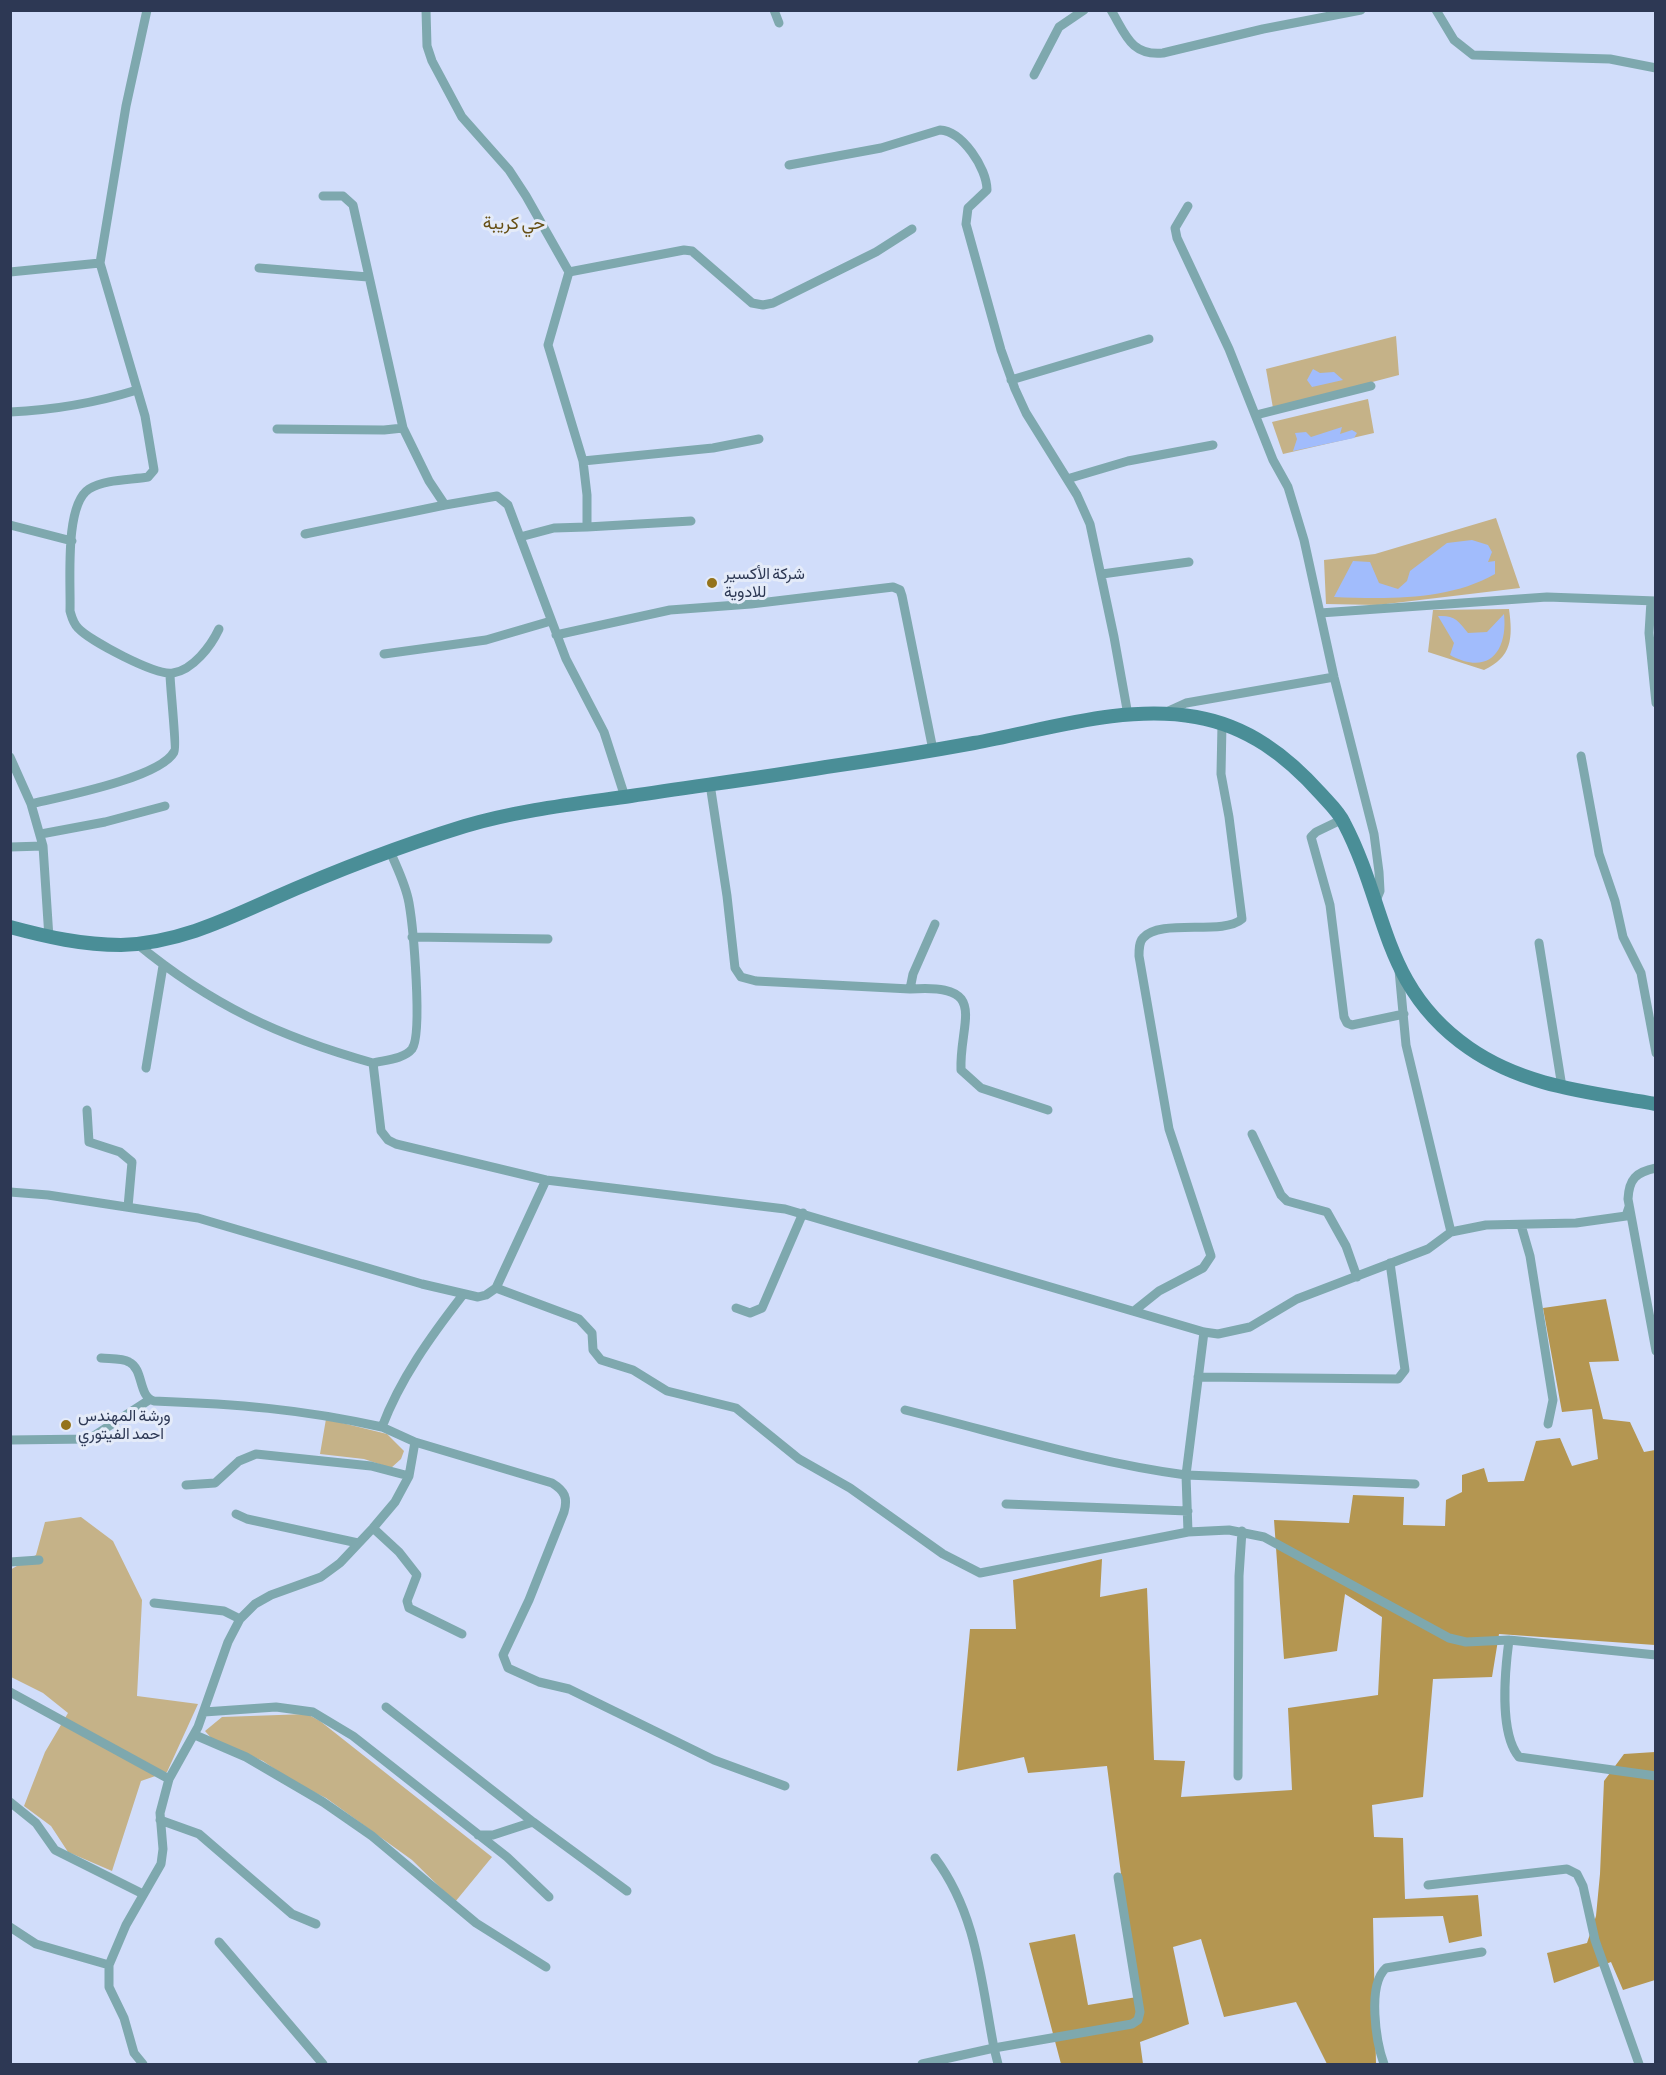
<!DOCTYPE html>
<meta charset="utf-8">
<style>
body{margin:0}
#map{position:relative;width:1666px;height:2075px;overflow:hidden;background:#d1ddfa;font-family:"Asap Condensed",sans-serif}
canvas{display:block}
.frame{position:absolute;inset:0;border:12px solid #2d3854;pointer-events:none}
</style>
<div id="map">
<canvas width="1666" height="2075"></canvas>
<div class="frame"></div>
</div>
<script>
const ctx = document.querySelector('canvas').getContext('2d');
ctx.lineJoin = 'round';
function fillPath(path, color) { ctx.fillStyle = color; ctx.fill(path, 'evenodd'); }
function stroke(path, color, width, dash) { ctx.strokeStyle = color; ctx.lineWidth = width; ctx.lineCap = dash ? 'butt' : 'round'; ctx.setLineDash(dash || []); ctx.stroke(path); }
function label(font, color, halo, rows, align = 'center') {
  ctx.font = font + ' "Asap Condensed",Vazirmatn,sans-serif'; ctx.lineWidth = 6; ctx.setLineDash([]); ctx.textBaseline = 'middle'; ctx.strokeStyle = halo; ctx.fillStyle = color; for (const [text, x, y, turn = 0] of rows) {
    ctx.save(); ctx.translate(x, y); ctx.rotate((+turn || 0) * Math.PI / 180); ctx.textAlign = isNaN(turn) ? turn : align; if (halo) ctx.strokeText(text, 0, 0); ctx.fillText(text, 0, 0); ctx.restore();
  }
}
fillPath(new Path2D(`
 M1396,336L1399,375L1273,408L1266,369Z
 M1368,399L1374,433L1283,454L1272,422Z
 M1496,518L1520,588L1378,605L1326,604L1324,560L1375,554Z
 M1509,609C1513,638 1512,657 1484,670L1428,652L1433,610Z
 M326,1419L387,1434L404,1451L401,1459L391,1468L364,1459L320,1454Z
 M81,1517L113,1541L142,1600L137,1696L198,1704L167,1772L141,1781L112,1871L68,1852L51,1826L24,1806L45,1752L68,1713L43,1693L11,1677L10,1570L36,1555L45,1522Z
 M307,1714L320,1721L492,1857L455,1902L412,1860L326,1798L295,1783L263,1761L213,1740L205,1731L222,1717Z`), '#c5b288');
fillPath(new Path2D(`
 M1606,1299L1619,1361L1589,1362L1603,1419L1630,1422L1644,1452L1655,1450V1645L1499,1634L1492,1677L1433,1679L1423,1797L1372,1805L1374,1837L1403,1838L1405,1899L1478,1895L1482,1936L1449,1943L1443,1916L1373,1918L1376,2064H1327L1296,2002L1224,2017L1201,1939L1173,1947L1189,2024L1140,2042L1143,2064H1061L1029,1943L1075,1934L1088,2005L1137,1997L1107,1766L1028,1773L1024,1757L957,1771L970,1629H1016L1013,1580L1102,1559L1100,1597L1147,1588L1154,1760L1185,1761L1181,1797L1292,1790L1288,1708L1378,1695L1382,1617L1345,1594L1337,1651L1284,1659L1274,1520L1349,1523L1353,1495L1404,1497L1403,1525L1445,1526L1446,1500L1462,1492V1475L1484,1468L1488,1482L1524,1481L1536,1441L1560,1438L1572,1466L1598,1459L1592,1409L1562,1412L1543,1308Z
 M1655,1752V1980L1623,1990L1611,1962L1554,1983L1547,1953L1587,1943L1596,1916L1600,1874L1604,1781L1624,1754Z`), '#b49651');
fillPath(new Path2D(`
 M1313,369L1320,373L1334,372L1343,380L1312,387L1307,380Z
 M1342,427L1340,434L1352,430L1357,433L1354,438L1293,451L1297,439L1295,433L1306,432L1311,437Z
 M1472,540L1488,545L1492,552L1488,562L1495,561V574C1448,601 1386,599 1334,597L1353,561L1370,562L1379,583L1398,589L1407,581L1410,571L1447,543Z
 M1504,614C1508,652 1488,676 1450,655L1454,643L1438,616C1454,615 1458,620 1468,633L1487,632Z`), '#a1bcfc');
stroke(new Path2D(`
 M147,10L126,106L100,263L145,416L154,470L148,477C130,480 105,479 89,489C64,505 71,584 70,611C72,618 73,623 78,628C90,641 156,676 173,673C193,670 211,646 219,629
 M426,10L427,46L432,61L462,117L509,170L526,196L569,272L548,345L583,461L587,495V527L554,528L520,537
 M774,10L779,23
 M1111,10C1126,35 1131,56 1163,53L1263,29L1361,10
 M1436,10L1454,40L1473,55L1610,59L1656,68
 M1034,75L1059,27L1084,10
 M789,165L881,148L940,130C962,131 987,168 987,190L968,208L966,224L1001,350L1015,389L1026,413L1077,495L1090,524L1114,637L1128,715
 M323,196H343L353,205L403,428L429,481L445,505L497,496L508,505L566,659L604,732L625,797
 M1188,206L1175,228L1177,238L1229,349L1273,460L1288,487L1304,540L1334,677L1374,834L1379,872L1380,891L1375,903
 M259,268L368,277
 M10,272L100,263
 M569,272L684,250L692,251L752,303L763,305L773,303L876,252L912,229
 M1011,380L1149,339
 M10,412C55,410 95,403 137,390
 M1256,415L1371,386
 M277,429L384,430L403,428
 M583,461L713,448L759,439
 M1067,479L1128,461L1213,445
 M10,525L72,541
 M587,527L691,521
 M305,534L445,505
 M1102,574L1189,562
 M1651,601L1649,633L1656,703
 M1320,613L1547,597L1656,601
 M556,635L670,610L751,604L893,587L900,590L902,596L933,750
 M384,654L486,640L551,621
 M1164,713L1186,703L1334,677
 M1581,756L1599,854L1615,901L1623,937L1641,973L1656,1053
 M10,757L31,804
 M710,784L727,896L735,968L741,977L756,981L910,989L913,974L935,924
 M1343,819L1316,832L1311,837L1330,905L1344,1017L1347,1023L1352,1025L1404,1014
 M41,834L105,822L165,806
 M10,847L43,846
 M390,851C397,868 406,885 409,903C413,926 423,1034 412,1049C404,1059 385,1060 373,1063L381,1131L388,1140L396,1144L546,1180L785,1209L1204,1332L1218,1334L1250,1327L1297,1299L1428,1249L1451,1232L1486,1225L1576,1223L1626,1216L1629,1207
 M412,937L548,939
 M49,938L43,846L31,804C60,797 160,778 174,752C177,749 170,685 170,674
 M136,943C211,1005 280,1037 373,1063
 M1539,943L1562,1087
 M1399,970L1406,1045L1451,1232
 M910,989C991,983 959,1021 961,1070L981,1088L1048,1110
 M146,1068L163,966
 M87,1110L89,1142L120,1152L132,1162L128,1207
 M1252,1134L1281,1195L1287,1201L1327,1212L1346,1246L1357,1277
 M1656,1168C1636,1172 1629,1179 1628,1199L1656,1351
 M10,1192L48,1195L198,1218L422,1284L478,1297L486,1295L496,1288L546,1180
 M1521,1225L1530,1256L1553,1400L1548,1424
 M496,1288L579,1319L592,1333L593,1350L601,1360L633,1370L667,1391L736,1408L799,1459L850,1488L943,1554L980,1573L1188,1532
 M736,1308L750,1313L762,1308L803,1213
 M1134,1311L1159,1291L1203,1268L1211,1256L1169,1129L1139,956C1139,950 1139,942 1143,938C1160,918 1223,936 1242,919L1229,817L1221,774L1222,724
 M1204,1332L1186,1475L1188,1532L1229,1530L1264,1537L1449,1638L1466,1642L1509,1640L1656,1655
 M101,1358C109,1359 122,1358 129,1362C144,1369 138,1397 154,1401C235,1404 302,1409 382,1427
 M1198,1377L1398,1379L1405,1370L1390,1263
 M905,1410C999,1433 1090,1462 1186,1475L1415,1484
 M10,1440L89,1439L149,1400
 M415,1442L552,1483C565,1491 568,1498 564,1512L529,1600L503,1655L508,1668L539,1682L569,1689L714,1760L785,1786
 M186,1485L215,1483L239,1461L256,1454L371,1466L409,1476
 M1006,1504L1188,1511
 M236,1514L247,1519L358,1543
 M373,1528L399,1552L417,1575L407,1601L409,1608L462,1634
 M10,1562L39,1560
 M154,1603L224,1611L240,1619
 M1509,1640C1505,1670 1499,1733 1519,1757L1656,1776
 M10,1692L169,1779
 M386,1707L533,1822L493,1835H478
 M204,1712L276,1707L313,1712L353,1736L507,1857L549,1897
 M195,1735L246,1757L323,1802L372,1836L476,1923L546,1967
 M1238,1776L1239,1576L1242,1531
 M10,1802L36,1823L55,1850L143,1894
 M160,1820L199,1834L292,1914L316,1924
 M533,1822L627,1891
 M1428,1885L1567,1869L1577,1874L1583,1886L1595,1940L1639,2064
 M10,1927L36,1944L109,1965
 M219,1942L323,2064
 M143,2064L134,2053L124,2018L109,1987V1965L126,1925L161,1864L163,1849L160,1813L169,1779L198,1727L228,1642L240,1619L255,1604L271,1595L321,1577L340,1563L373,1528L395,1502L409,1476L415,1442L382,1427C400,1379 431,1336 462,1296
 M922,2064L994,2048C981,1981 977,1914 935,1858
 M998,2064L994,2048L1132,2024L1138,2020L1140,2012L1118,1877
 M1384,2064C1376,2042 1367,1985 1386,1968L1482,1952`), '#7ea8ae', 9);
stroke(new Path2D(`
 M10,927C47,937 83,945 121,945C177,943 223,921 272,899C335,871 400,846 465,826C520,810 575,804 631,796C696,786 761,778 826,767C875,760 925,752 974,743C1046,730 1123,704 1196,717C1248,726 1287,756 1321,794C1329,803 1339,812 1344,823C1388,907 1381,987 1469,1048C1525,1087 1590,1092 1656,1104`), '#4a8e97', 14);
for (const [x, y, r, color] of [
 [712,583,6,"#94731b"],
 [66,1425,6,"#94731b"]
]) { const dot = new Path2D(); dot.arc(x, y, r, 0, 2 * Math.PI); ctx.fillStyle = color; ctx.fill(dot); stroke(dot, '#e4ebf9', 2); }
label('16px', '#2d3854', '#e4ebf9', [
 ["شركة الأكسير",724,574],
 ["للادوية",724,592],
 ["ورشة المهندس",78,1416],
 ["احمد الفيتوري",78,1434]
], 'left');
label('18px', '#664f14', '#e4ebf9', [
 ["حي كريبة",514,223]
]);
</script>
